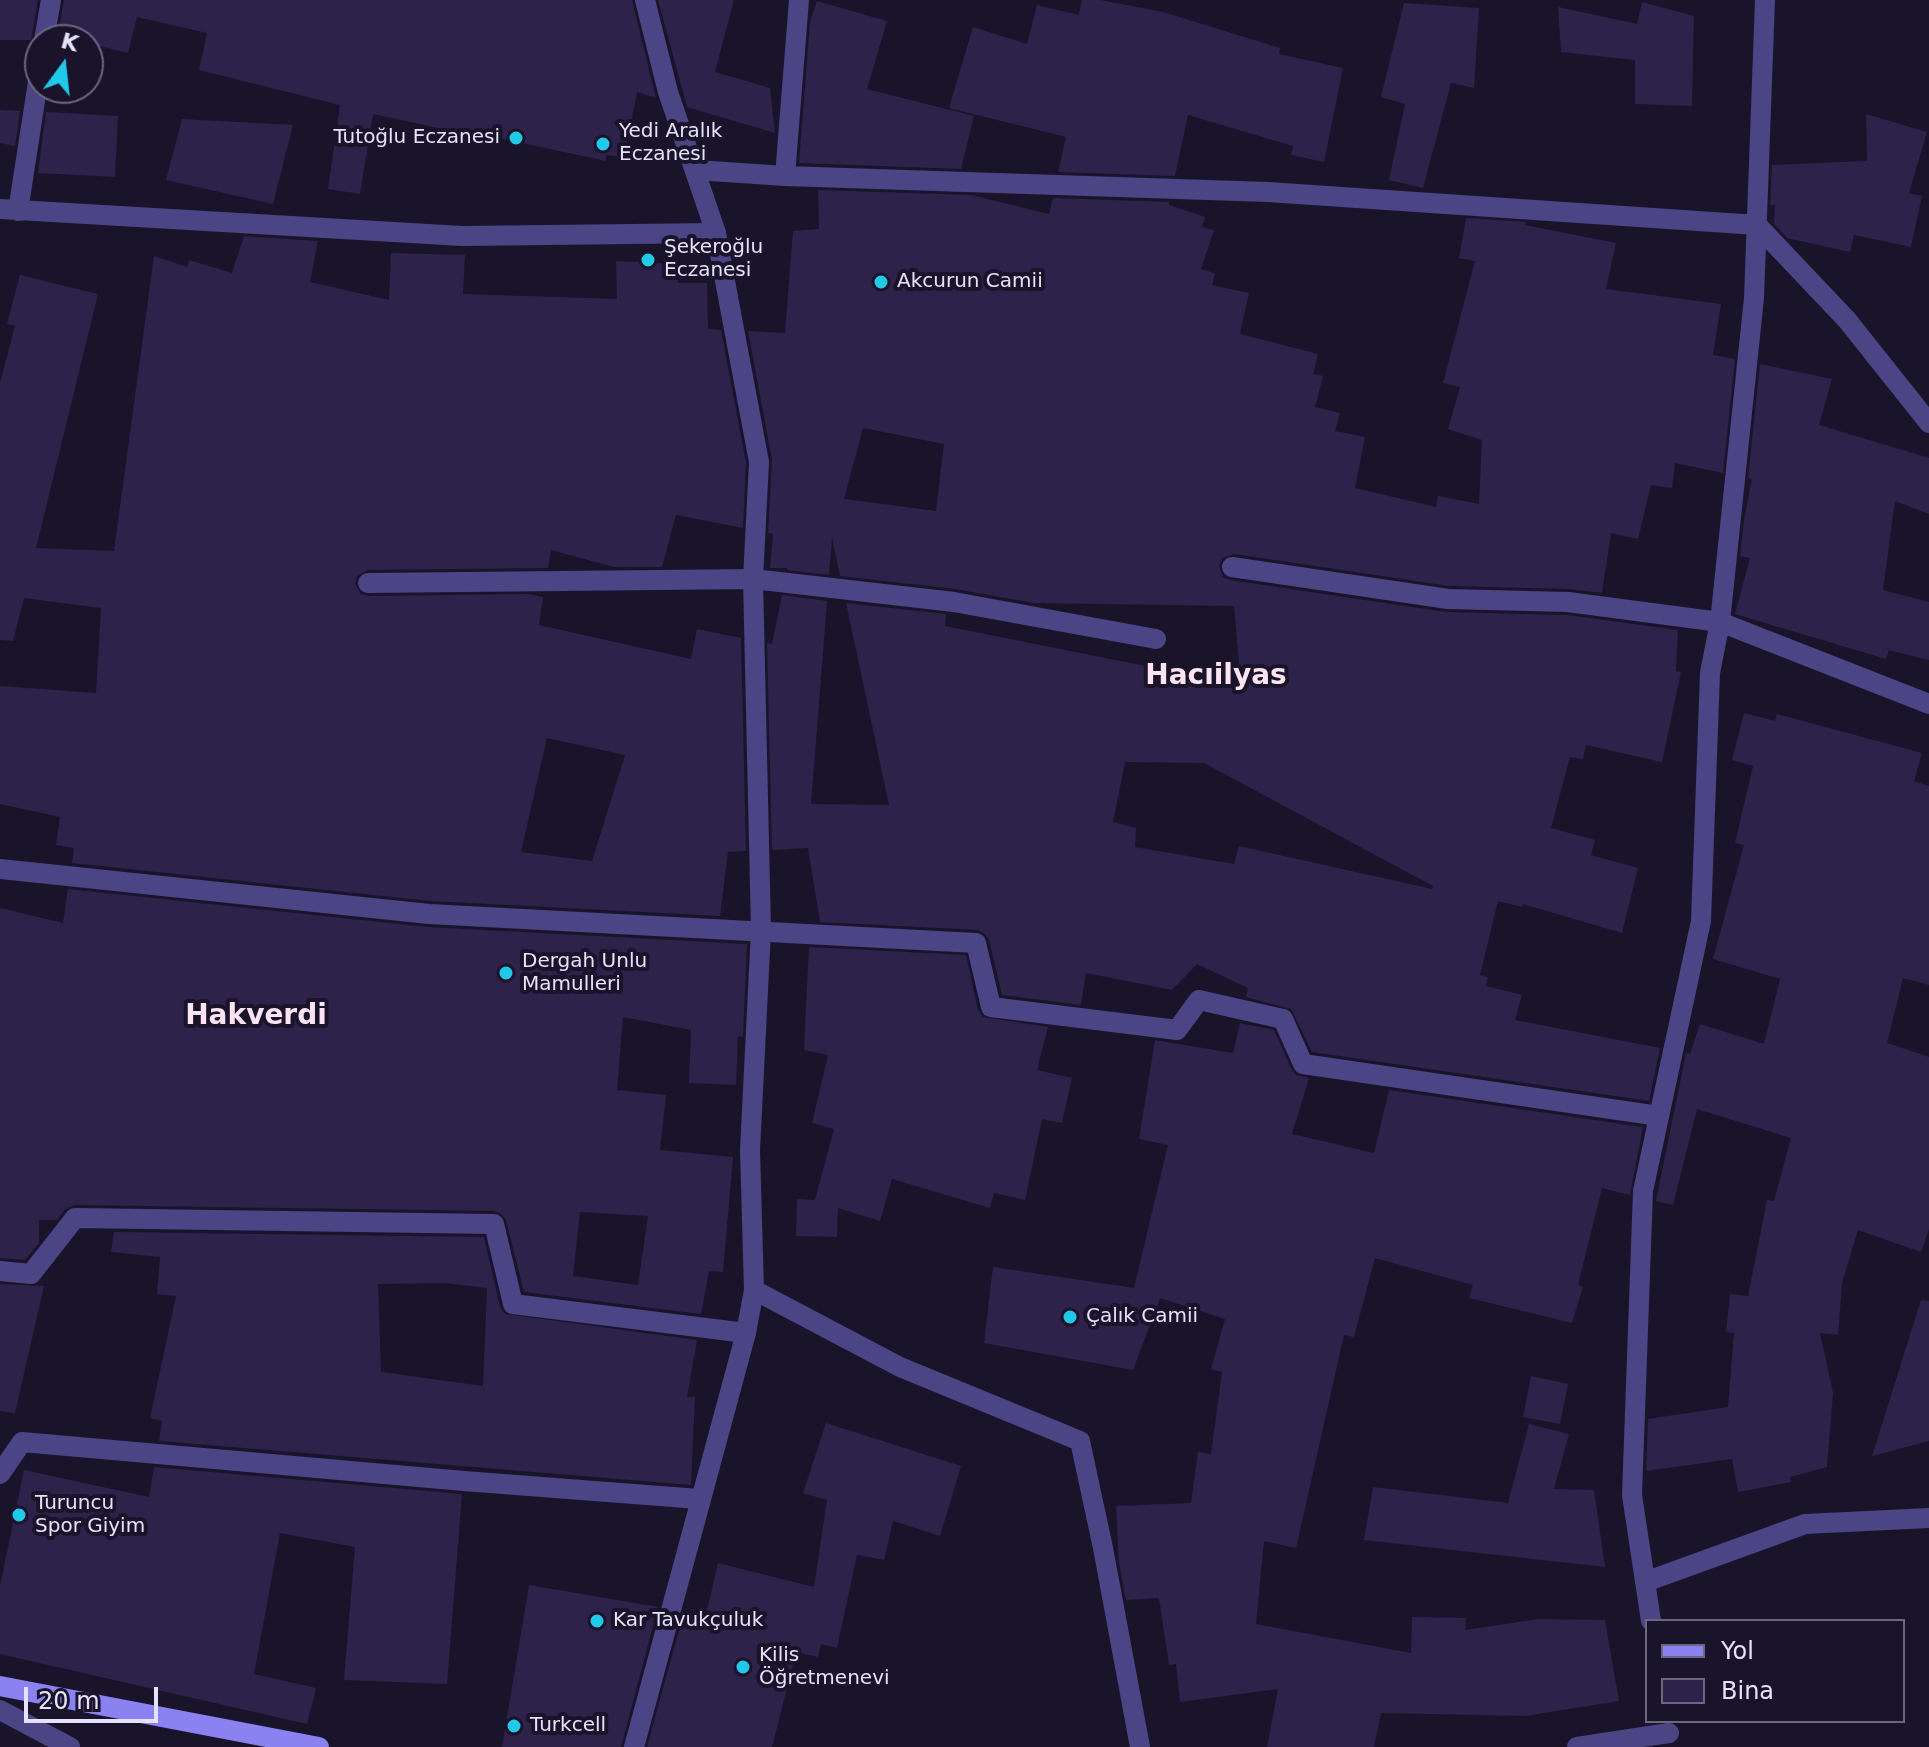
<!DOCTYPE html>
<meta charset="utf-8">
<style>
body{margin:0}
#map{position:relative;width:1929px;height:1747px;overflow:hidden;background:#1a142b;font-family:"DejaVu Sans",sans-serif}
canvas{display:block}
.legend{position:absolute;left:1645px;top:1619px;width:260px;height:104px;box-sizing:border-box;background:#1a142b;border:2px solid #6c667f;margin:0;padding:10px 14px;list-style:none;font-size:24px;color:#e6e1fc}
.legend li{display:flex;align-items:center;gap:16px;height:40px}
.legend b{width:40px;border:2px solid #6c667f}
.north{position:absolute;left:24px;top:24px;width:80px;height:80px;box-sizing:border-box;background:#1a142b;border:2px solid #6c667f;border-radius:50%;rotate:15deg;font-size:22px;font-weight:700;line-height:32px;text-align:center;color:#e6e1fc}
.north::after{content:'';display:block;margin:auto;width:28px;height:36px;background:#21c9e8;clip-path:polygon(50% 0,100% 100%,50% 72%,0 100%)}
.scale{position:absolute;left:24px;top:1687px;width:134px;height:36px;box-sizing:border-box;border:4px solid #e6e1fc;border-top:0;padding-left:10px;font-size:24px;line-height:28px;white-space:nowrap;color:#e6e1fc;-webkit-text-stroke:6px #1a142b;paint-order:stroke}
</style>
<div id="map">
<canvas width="1929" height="1747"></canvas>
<ul class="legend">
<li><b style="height:10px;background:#8b82f2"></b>Yol</li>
<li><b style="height:22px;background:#2d224a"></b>Bina</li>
</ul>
<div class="north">K</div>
<div class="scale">20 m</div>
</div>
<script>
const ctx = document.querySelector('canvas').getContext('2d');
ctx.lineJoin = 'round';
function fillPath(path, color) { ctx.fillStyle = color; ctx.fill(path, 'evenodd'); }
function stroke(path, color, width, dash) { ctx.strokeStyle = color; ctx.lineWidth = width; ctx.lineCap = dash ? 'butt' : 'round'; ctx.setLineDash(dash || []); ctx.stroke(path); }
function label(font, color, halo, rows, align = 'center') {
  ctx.font = font + ' "DejaVu Sans",sans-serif'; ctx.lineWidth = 8; ctx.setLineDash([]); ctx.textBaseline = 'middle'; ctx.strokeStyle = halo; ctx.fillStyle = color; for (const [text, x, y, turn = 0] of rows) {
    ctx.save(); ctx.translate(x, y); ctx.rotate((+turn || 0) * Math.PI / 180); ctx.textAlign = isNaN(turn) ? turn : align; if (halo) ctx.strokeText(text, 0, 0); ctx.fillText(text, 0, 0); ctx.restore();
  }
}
fillPath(new Path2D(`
 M0,0H38L31,40H0Z
 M64,0H632L656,98L637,92L624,157L606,155V161L471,132L470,135L373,114L360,194L328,189L340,105L199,70L207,33L137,17L128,53L88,43V40H57Z
 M658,0H734L715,72L770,88L775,133L687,107Z
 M1082,0H1100L1163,12L1280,48L1279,54L1343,68L1324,162L1291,155L1293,146L1188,115L1175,176L1058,172L1066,137L949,108L973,27L1027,44L1037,5L1079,15Z
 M817,1L887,21L867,89L974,116L961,169L799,163L810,22Z
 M1642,2L1694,16L1692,106L1635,104V60L1561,52L1558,7L1637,24Z
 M1404,3L1479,8L1474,88L1451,83L1423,188L1389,180L1405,104L1381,97Z
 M0,110L20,111L15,146L0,143Z
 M46,112L118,116L115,177L38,173Z
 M1866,114L1927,132L1909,193L1922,196L1911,247L1854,235L1850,252L1787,238L1774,224L1775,205H1770L1772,165L1867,161Z
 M182,119L293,125L273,204L166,180Z
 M818,190L971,195L1049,214L1053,198L1169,202V205L1205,217L1202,227L1214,230L1201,269L1215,273L1212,285L1249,293L1240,334L1318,354L1313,374L1323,376L1315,407L1340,413L1335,431L1365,437L1355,488L1436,507L1438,496L1479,504L1482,440L1448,429L1460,387L1443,383L1475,261L1459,258L1466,218L1526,222L1525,225L1616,243L1606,289L1721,304L1713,355L1735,359L1723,473L1675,463L1672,488L1651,485L1638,539L1611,533L1602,593L1568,589L1449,586L1234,554L1222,558L1219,566L1223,577L1230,580L1446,612L1567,615L1678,630L1676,671L1681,672L1662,762L1586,745L1583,759L1570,757L1551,828L1595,840L1591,855L1638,868L1622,933L1523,904L1522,907L1498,901L1480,975L1488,977L1486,986L1522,995L1515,1020L1660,1048L1649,1101L1312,1052L1291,1009L1246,997L1248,988L1197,964L1172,990L1086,973L1081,1005L1002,995L989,940L985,934L978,930L820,922L808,848L772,850L767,643L772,644L782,595L827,601L811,804L889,805L846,603L946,614L945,626L1241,685L1234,606L1034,603L955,589L840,576L832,538L829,575L787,570V568H770L773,534L768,533L772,460L748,331L785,333L793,231L819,229ZM863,428L944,444L936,511L844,499ZM1125,762L1204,763L1433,886L1432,889L1239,846L1234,864L1135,847L1136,828L1113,822Z
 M244,236L318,241L310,282L389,300L391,253L465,255L463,294L617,299L616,261L676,264L678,283H707L708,329L721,330L746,463L743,528L676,515L662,567H614L551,550L548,568L368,570L357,576L355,584L361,594L368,596L529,594L543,597L539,625L691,659L697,629L741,638L746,851L728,852L720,916L430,901L72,863L74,848L56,845L60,817L0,804V686L96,693L101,608L24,598L13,641L0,640V383L15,326L7,324L20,275L98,294L36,548L114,551L154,256L187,267L189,260L232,273ZM547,738L625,755L592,861L521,852Z
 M1760,364L1832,379L1819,425L1929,458V514L1895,501L1883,590L1929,602V660L1889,650L1886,659L1735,614L1750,558L1740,556L1744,520L1752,479L1748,478Z
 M1744,713L1775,721L1777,714L1922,753L1914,781L1929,786V985L1903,978L1887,1043L1929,1057V1229L1921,1252L1858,1230L1842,1283L1838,1335L1820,1333L1833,1393L1827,1467L1790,1477L1791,1482L1738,1492L1732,1459L1646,1471L1648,1419L1728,1407L1734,1333L1726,1332L1730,1294L1748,1296L1767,1200L1774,1201L1791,1138L1697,1109L1673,1205L1656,1201L1686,1053L1690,1054L1700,1024L1764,1044L1780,979L1713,959L1744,845L1735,843L1753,766L1732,760Z
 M68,889L428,927L747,944L743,1037L738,1036L736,1085L689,1083L691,1030L623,1017L617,1090L666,1095L660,1150L733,1157L723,1272L709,1271L701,1314L524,1292L506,1220L500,1213L494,1211L75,1205L65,1209L57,1220H39V1243L25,1260L0,1258V908L63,923ZM580,1212L648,1216L638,1285L573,1276Z
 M809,947L966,955L978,1010L983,1017L1048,1027L1037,1070L1072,1078L1062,1123L1042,1119L1025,1200L994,1193L990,1208L892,1179L880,1221L838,1208L837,1237L796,1236L797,1199L815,1200L834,1129L812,1123L828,1055L804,1050Z
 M1240,1023L1274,1030L1292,1070L1296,1075L1309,1078L1292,1134L1374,1153L1389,1090L1643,1127L1630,1195L1602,1188L1578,1285L1583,1287L1572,1323L1469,1298L1473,1285L1375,1258L1354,1337L1344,1335L1296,1548L1264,1541L1256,1624L1411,1653L1412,1617L1466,1618L1465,1630L1539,1619L1605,1620L1619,1701L1525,1716L1381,1713L1374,1747H1267L1278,1689L1180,1702L1176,1664L1169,1665L1159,1598L1126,1600L1119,1563L1116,1506L1191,1503L1198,1452L1211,1454L1222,1372L1211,1369L1225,1319L1160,1298L1133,1370L984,1343L993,1267L1134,1288L1168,1145L1139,1139L1155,1040L1233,1053Z
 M114,1232L484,1237L500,1307L505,1314L697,1340L687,1397H695L691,1485L159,1441L162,1421L150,1418L176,1296L157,1294L160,1257L111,1252ZM445,1283L487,1288L483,1386L381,1372L378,1284Z
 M0,1284L44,1286L15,1413L0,1411Z
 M1921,1300L1929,1301V1441L1872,1456Z
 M1531,1376L1568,1384L1560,1424L1523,1417Z
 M826,1423L961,1466L940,1536L893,1521L884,1560L857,1555L837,1648L821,1644L818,1657L796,1652L772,1747H647L684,1612L706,1615L718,1563L814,1587L827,1500L803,1493Z
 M1529,1424L1569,1434L1554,1489L1594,1490L1605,1567L1364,1540L1373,1487L1508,1503Z
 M154,1467L462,1494L447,1684L344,1680L355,1547L280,1533L254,1674L316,1688L307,1724L0,1654V1586L24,1470L149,1497Z
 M529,1585L658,1607L621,1747H502Z`), '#2d224a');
stroke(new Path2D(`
 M44,40L51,0
 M696,170L785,176L1268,192L1757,225L1847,320L1929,423
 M785,176L799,0
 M0,209L462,236L716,233
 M18,211L40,69
 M1232,567L1448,599L1568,602L1720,622L1929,704
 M368,583L753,579L954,602L1156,639
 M0,869L429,914L976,943L991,1007L1177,1030L1199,1000L1283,1019L1303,1064L1659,1116
 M0,1271L31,1274L75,1218L494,1224L513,1304L746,1333
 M754,1290L900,1367L1080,1441L1103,1548L1140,1747
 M0,1474L22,1442L464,1481L699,1499
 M1645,1582L1805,1524L1929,1518
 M1651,1621L1632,1495L1643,1191L1701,921L1710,673L1720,622L1754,298L1765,0
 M0,1710L70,1747
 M1577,1747L1669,1733`), '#4b4585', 20);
stroke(new Path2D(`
 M634,1747L746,1333L754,1290L750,1150L761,930L753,579L759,462L716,233L668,92L645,0`), '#4b4585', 20);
stroke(new Path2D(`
 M0,1686L319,1747`), '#8b82f2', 20);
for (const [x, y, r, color] of [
 [516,138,8,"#21c9e8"],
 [603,144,8,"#21c9e8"],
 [648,260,8,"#21c9e8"],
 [881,282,8,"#21c9e8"],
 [506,973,8,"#21c9e8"],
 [1070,1317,8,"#21c9e8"],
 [19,1515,8,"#21c9e8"],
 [597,1621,8,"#21c9e8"],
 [743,1667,8,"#21c9e8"],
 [514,1726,8,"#21c9e8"]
]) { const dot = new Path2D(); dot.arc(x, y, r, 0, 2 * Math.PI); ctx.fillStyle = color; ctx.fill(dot); stroke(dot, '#1a142b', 3); }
label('20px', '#e6e1fc', '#1a142b', [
 ["Yedi Aralık",619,132],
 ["Eczanesi",619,155],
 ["Tutoğlu Eczanesi",500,138,"right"],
 ["Şekeroğlu",664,248],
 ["Eczanesi",664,271],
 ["Akcurun Camii",897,282],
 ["Dergah Unlu",522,962],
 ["Mamulleri",522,985],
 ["Çalık Camii",1086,1317],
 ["Turuncu",35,1504],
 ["Spor Giyim",35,1527],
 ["Kar Tavukçuluk",613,1621],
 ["Kilis",759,1656],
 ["Öğretmenevi",759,1679],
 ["Turkcell",530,1726]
], 'left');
label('bold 28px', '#fce3f2', '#1a142b', [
 ["Hacıilyas",1216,677],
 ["Hakverdi",256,1017]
]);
</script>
